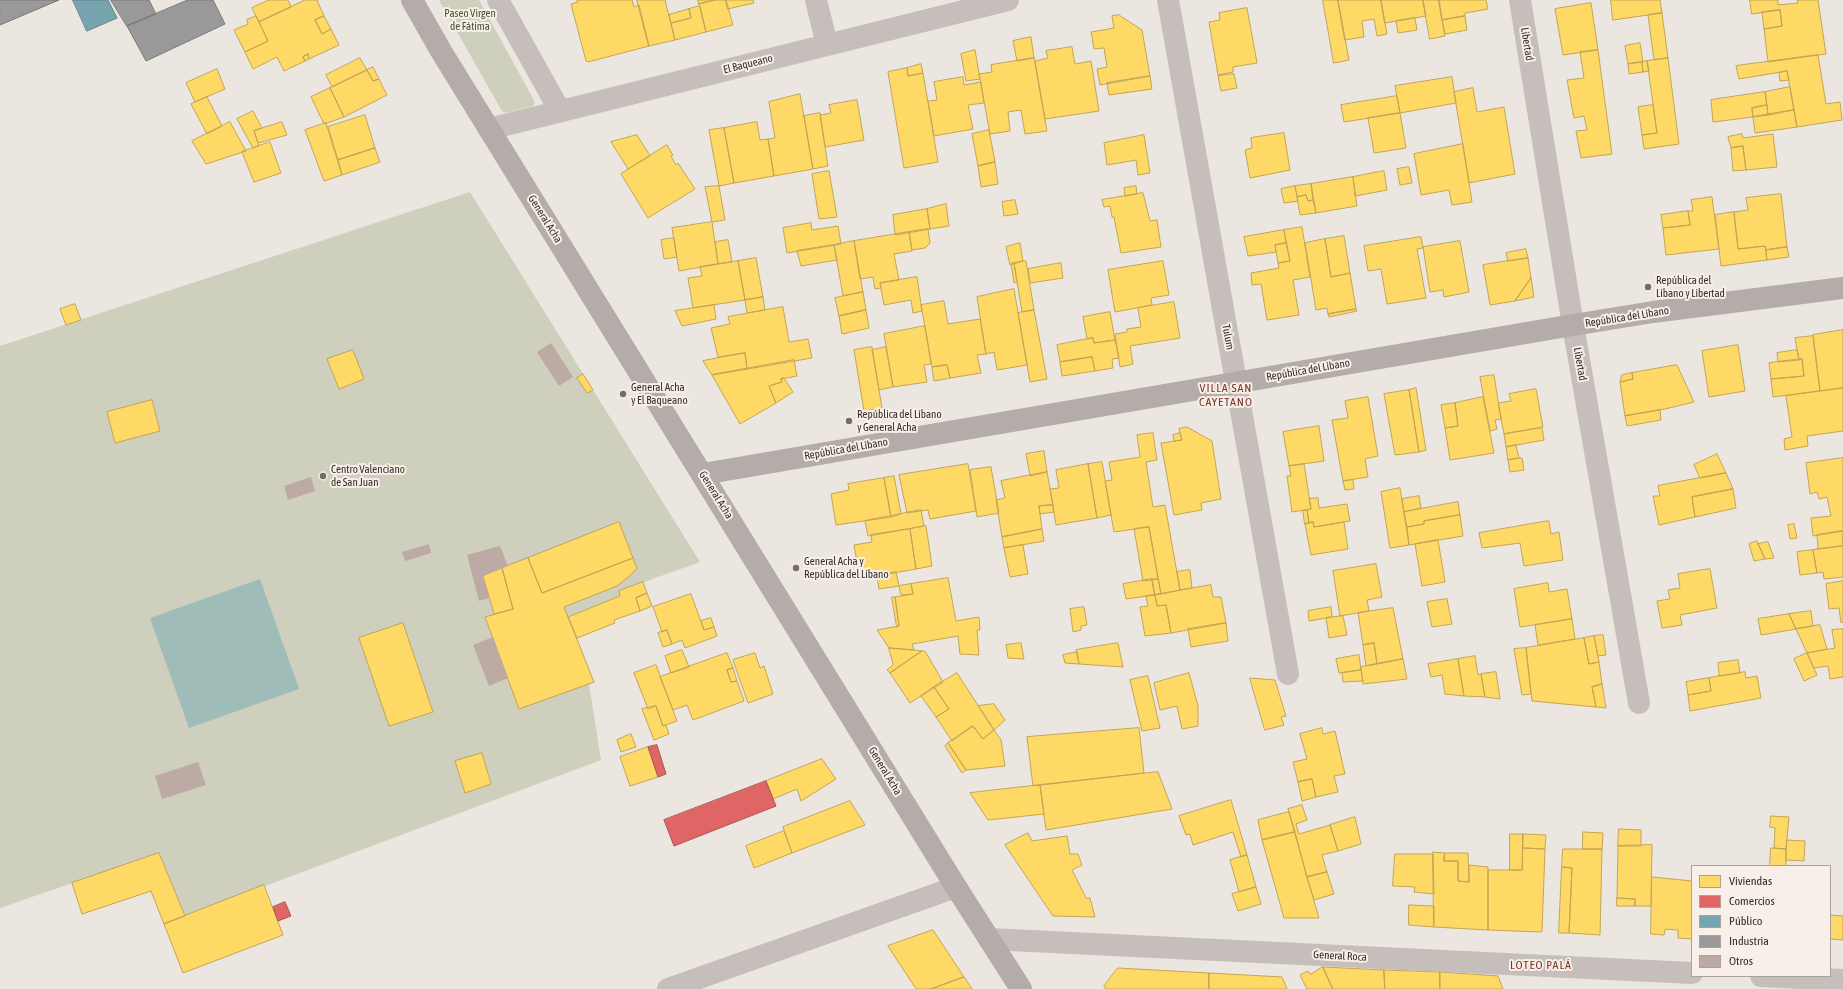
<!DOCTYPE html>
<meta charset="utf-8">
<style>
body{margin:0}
#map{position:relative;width:1843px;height:989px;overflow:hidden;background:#ece6e1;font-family:"Asap Condensed",sans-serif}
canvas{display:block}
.legend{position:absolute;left:1691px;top:865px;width:140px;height:112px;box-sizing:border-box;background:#f8efe9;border:1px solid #aaa19c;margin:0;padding:5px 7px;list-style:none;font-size:12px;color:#352b29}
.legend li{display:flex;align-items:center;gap:8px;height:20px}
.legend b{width:20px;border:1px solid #aaa19c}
</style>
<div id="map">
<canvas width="1843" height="989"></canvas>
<ul class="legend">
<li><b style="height:11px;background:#ffd966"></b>Viviendas</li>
<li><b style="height:11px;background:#e06666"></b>Comercios</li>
<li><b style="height:11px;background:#76a5af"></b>Público</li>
<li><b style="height:11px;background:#999"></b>Industria</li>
<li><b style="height:11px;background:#beaaa4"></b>Otros</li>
</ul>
</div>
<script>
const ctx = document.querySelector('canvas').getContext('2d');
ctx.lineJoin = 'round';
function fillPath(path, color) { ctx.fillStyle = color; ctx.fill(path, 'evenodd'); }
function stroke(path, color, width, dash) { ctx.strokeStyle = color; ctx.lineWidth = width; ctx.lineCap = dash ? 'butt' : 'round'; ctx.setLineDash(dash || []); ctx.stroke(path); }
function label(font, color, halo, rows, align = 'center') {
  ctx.font = font + ' "Asap Condensed",sans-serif'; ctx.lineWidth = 4; ctx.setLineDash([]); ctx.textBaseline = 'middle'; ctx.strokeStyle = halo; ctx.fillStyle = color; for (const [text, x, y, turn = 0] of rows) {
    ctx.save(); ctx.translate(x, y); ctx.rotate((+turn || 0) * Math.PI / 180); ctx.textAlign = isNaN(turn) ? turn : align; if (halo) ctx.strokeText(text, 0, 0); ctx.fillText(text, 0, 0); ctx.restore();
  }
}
fillPath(new Path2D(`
 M439,0H479L535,102L533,106L506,113L502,111Z
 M470,192L700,562L619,591L620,596L568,617L594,682L589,684L601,760L185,916L159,853L0,908V346Z`), '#cecfbc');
fillPath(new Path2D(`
 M260,579L299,689L189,728L150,618Z`), '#9fbcb8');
const homes = new Path2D(`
 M269,0H288L291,7L259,22L252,8Z
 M305,0H317L324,16L315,20L322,34L331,29L339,45L309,59L308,54L303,57L305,61L284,71L277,57L253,69L245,52L268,41L259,22Z
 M577,0H632L634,7L639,5L649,46L588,62L586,61L571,4L578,2Z
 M637,0H665L675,40L649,46Z
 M698,0H715L699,4Z
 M715,0H726L733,25L706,32L699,4Z
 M726,0H753L754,3L728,9Z
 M1323,0H1338L1349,60L1334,63Z
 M1338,0H1381L1387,34L1377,36L1374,19L1362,21L1364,37L1345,40Z
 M1381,0H1423L1426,16L1385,23Z
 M1423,0H1439L1445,36L1430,39Z
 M1439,0H1486L1488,9L1465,13V16L1442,20Z
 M1611,0H1660L1662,13L1613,20Z
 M1750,0H1778V5L1798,3L1797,0H1818L1826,54L1768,62L1764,29L1782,26L1780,10L1752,14Z
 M1591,3L1598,50L1563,55L1555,9Z
 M700,6L706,32L675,40L671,23L691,18L689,9Z
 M1247,8L1257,63L1233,67V72L1218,75L1209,22L1220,20L1219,13Z
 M689,9L691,18L671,23L669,15Z
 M1780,10L1782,26L1764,29L1762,12Z
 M1662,13L1668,58L1654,60L1648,15Z
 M1119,15L1142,30L1150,76L1100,85L1097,69L1107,67L1104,48L1094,49L1091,32L1114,28L1112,16Z
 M256,16L268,41L245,52L234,30L248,24L247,20Z
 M324,16L331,29L322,34L315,20Z
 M1465,16L1467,30L1445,34L1442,20Z
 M1415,18L1417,30L1398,33L1396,21Z
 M1031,37L1034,58L1017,61L1013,41Z
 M1640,43L1643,62L1628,64L1625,46Z
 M1072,47L1075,64L1091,61L1099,111L1045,119L1035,61L1048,58L1046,51Z
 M975,50L980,79L966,81L961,54Z
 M1598,50L1612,154L1581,158L1576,131L1587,130L1584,116L1574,118L1567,80L1584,78L1580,52Z
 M308,54L309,59L305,61L303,57Z
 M1818,55L1826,104L1840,102L1842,120L1797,127L1787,71L1739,79L1736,66Z
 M360,58L367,70L332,87L326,75Z
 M1034,58L1047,131L1025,134L1021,110L1008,112L1010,131L990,134L979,74L992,72L991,65Z
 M1668,58L1679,144L1644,149L1642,135L1657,133L1647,61Z
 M1647,61L1649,71L1643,72L1642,62Z
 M1642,62L1643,72L1629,74L1628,64Z
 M921,64L923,73L908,76L907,68Z
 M373,67L379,79L373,81L367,70Z
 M907,68L908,76L923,73L938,162L904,168L888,72Z
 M217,69L225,89L195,102L186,83Z
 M367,70L373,81L379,79L387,95L344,117L330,88Z
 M1787,71L1789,80L1780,81L1779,73Z
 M1234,74L1237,88L1221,91L1218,76Z
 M1150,76L1152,89L1109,95L1107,83Z
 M963,77L964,85L981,82L984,103L968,105L973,129L934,136L928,101L937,100L934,82Z
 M1452,77L1456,103L1400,113L1395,86Z
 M1790,87L1794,110L1768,115L1765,92Z
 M330,88L344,117L324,124L311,97Z
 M1473,88L1477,112L1504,107L1515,174L1469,183L1454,92Z
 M1765,92L1767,105L1752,108L1753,117L1713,122L1711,100Z
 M800,94L813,169L774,176L768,139L775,138L769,102Z
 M1397,96L1400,113L1344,122L1341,105Z
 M207,97L222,126L207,134L191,104Z
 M857,100L864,140L825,147L820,115L831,113L829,105Z
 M1653,105L1657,133L1642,135L1638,107Z
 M1767,105L1768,115L1753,117L1752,108Z
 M1794,110L1797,127L1755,133L1753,117Z
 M253,111L262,128L254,131L259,146L253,148L237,119Z
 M820,113L828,166L813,169L804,116Z
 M1400,113L1406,148L1374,153L1368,118Z
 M365,115L375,148L338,160L328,127Z
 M230,122L246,151L206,164L192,141Z
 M282,122L287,135L258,143L254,131Z
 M757,122L760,140L768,139L774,176L734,183L724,128Z
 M326,123L342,175L324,181L305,130Z
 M724,128L734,183L719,186L709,130Z
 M989,130L995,162L978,166L972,134Z
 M1284,133L1290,170L1250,178L1245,150L1252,148L1251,138Z
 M1742,134L1743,138L1773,134L1777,167L1746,170L1743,146L1731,148L1728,137Z
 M637,135L650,156L628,169L611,142Z
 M1144,135L1150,173L1138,175L1136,160L1107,165L1104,143Z
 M270,142L281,173L254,182L242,152Z
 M1463,144L1472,202L1452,205L1449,190L1421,195L1414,154Z
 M667,145L673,155L671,156L676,165L678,163L695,189L648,218L621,174Z
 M1743,146L1746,170L1733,171L1731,148Z
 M375,148L380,162L342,175L338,160Z
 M995,162L998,184L981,187L978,166Z
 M1409,167L1412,183L1400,185L1397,169Z
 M829,171L837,217L819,219L812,174Z
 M1384,171L1387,190L1355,196L1353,177Z
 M1353,177L1357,206L1316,213L1311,184Z
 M1311,184L1313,200L1308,201L1306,195L1297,197L1295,186Z
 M719,186L725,220L712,222L705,187Z
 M1136,186L1137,194L1125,196L1124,188Z
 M1295,186L1298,201L1284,203L1281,189Z
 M1143,193L1150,221L1157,220L1161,247L1121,253L1114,217H1112L1110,206L1104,207L1102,200Z
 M1781,194L1787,247L1766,250L1765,246L1738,249L1734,212L1748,210L1746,198Z
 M1306,195L1308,201L1313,200L1316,213L1300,215L1297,197Z
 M1712,197L1719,249L1666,255L1663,228L1690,225L1688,211H1693L1691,200Z
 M1015,200L1018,214L1004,216L1002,202Z
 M946,204L949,226L930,229L927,209Z
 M927,209L930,229L895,235L893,215Z
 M1688,211L1690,225L1663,228L1661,215Z
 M1734,212L1738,249L1765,246L1767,260L1721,266L1715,215Z
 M712,222L718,264L679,271L672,228Z
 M811,223L812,230L838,226L841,244L787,253L783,228Z
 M1302,227L1310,277L1293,280L1299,315L1267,320L1261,284L1252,285L1251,273L1279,268L1278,263L1290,261L1284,230Z
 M928,229L930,243L925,248L912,250L909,232Z
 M1284,230L1286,243L1275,245L1276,252L1248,256L1244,237Z
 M909,232L912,251L894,254L899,280L880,283L881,288L875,289L873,277L860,279L854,241Z
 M1344,236L1350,273L1331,277L1325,239Z
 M1421,237L1423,248L1417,249L1426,298L1387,304L1381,269L1368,271L1364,246Z
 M674,238L677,257L664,259L661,240Z
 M1325,239L1331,277L1350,273L1356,309L1328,314L1327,308L1316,310L1305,243Z
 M728,240L732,262L718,264L715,242Z
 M854,241L863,292L843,296L834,245Z
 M1460,241L1469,292L1444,297L1443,290L1430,292L1423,247Z
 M1020,243L1023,261L1010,265L1006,247Z
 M1286,243L1290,261L1278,263L1275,245Z
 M834,245L837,260L801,266L797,251Z
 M1787,247L1789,257L1767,260L1766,250Z
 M1526,249L1528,258L1508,261L1506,253Z
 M756,258L763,297L745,300L738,261Z
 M1528,258L1531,278L1515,301L1490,305L1483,265Z
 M738,261L745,300L693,308L688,278L702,276L700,267Z
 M1023,261H1026L1034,310L1022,312L1014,263Z
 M1163,261L1169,295L1151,298L1152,305L1115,312L1108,270Z
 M1014,263L1017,282L1014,283L1011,264Z
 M1061,263L1063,278L1030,283L1028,269Z
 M917,277L922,311L913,313L911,300L884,305L880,283Z
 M1531,278L1534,297L1515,301Z
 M1014,289L1027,365L997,370L994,352L986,354L977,297Z
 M863,292L866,310L839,316L835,298Z
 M763,297L765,310L747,313L745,300Z
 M944,301L948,324L980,319L986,354L977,355L981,373L950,378L947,365L932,367L921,305Z
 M1174,302L1180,338L1130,346L1133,364L1120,367L1115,334L1127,332V329L1141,327L1138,308Z
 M75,304L81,320L66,325L60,309Z
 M714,305L716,319L682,326L675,311Z
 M783,307L789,342L808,339L812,358L747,369L745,353L718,357L711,328L730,324L728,317Z
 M1356,309L1357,311L1329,317L1328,314Z
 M866,310L869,328L842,334L839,316Z
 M1034,310L1047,379L1030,382L1018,313Z
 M1110,312L1115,340L1094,343L1093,338L1087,339L1083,317Z
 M925,326L931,364L924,365L927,382L893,387L884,334Z
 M1843,330V388L1820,391L1813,335Z
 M1813,336L1820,391L1773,397L1771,379L1804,376L1802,359L1799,360L1795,338Z
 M1093,338L1094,343L1115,340L1119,358L1112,359L1113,368L1095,371L1092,357L1060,362L1057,345Z
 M1738,345L1745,391L1709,397L1702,351Z
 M872,347L882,408L864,411L854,350Z
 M886,347L893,387L879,390L872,350Z
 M353,350L364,379L339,389L327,359Z
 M1797,350L1799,360L1778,362L1777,353Z
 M745,353L747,369L712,375L703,361Z
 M1092,357L1095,371L1062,376L1060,362Z
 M1802,359L1804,376L1771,379L1769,363Z
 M794,360L797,376L781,379L782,382L769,386L776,403L740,424L712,375Z
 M947,365L950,378L934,381L932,367Z
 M1677,365L1694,402L1665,409L1625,416L1620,382L1633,379L1632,373Z
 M1632,373L1633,379L1620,382L1622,375Z
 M583,374L593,390L587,393L577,378Z
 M1494,375L1501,419L1495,420L1497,429L1490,431L1480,377Z
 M784,378L793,392L776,403L769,386L782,382L781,379Z
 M1416,388L1426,450L1419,452L1409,390Z
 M1843,388V431L1807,436L1808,446L1785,450L1784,439L1792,437L1786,396Z
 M1536,389L1543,427L1504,434L1498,403L1511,401L1509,394Z
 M1409,390L1419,452L1395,455L1384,394Z
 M1368,397L1378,456L1365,459L1368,477L1343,481L1332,420L1348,418L1345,401Z
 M1483,397L1494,453L1450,460L1445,428L1458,426L1455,403Z
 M152,400L160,431L115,443L107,412Z
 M1455,403L1458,426L1445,428L1441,405Z
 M1660,410L1661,420L1627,426L1625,416Z
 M1319,426L1324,461L1289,466L1283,432Z
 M1187,427L1212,441L1221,499L1201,503L1202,510L1174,515L1161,443L1182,440L1179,429Z
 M1542,428L1544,440L1506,447L1504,434Z
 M1153,433L1157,460L1146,462L1153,507L1165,505L1180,590L1161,594L1149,527L1114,532L1105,481L1112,480L1109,462L1140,457L1137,435Z
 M1180,433L1182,440L1174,441L1173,435Z
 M1516,445L1519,458L1508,460L1506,447Z
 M1044,451L1047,472L1030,476L1026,454Z
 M1717,454L1726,473L1700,478L1694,465Z
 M1519,458H1522L1524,470L1510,472L1508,460Z
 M1843,458V531L1813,536L1811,518L1831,516L1827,497L1819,499L1817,492L1810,494L1806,463Z
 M1102,462L1111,515L1097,518L1088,464Z
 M968,464L976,511L930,519L928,510L907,513L899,475Z
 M1088,464L1097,518L1056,525L1050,489L1059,488L1056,470Z
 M1304,464L1311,509L1292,512L1287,476H1291L1289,466Z
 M991,467L999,513L977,517L970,470Z
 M1047,472L1053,505L1039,506L1042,529L1002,537L996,500L1005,498L1001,481Z
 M1726,473L1733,489L1692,497L1695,517L1659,525L1653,496H1660L1658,486Z
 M894,476L901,514L891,517L884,478Z
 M884,478L891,517L836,525L831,494L849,490L848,484Z
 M1353,480L1354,489L1345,490L1343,481Z
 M1400,488L1409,545L1390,548L1381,492Z
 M1733,489L1736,508L1695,517L1692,497Z
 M1419,496L1421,508L1404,512L1402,499Z
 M1318,498L1319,508L1347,504L1350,521L1314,527L1313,522L1309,523L1307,510L1311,509L1309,499Z
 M1458,502L1460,515L1424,521V524L1407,527L1404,512Z
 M1053,505L1054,512L1040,514L1039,506Z
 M921,510L924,526L868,536L865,521Z
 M1303,510H1307L1309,523L1305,524Z
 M1460,515L1463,536L1409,545L1407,527L1424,524V521Z
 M1549,521L1551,534L1559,532L1563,560L1524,566L1520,543L1482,548L1479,533Z
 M619,522L633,558L542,593L528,558Z
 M1313,522L1314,527L1344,522L1348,549L1311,555L1305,524Z
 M1794,524L1797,538L1790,539L1788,525Z
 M926,526L932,566L916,569L910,529Z
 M1149,527L1158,579L1143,581L1134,529Z
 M910,529L916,569L860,579L854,545L872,542L871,535Z
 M1042,529L1044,541L1004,548L1002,537Z
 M1842,531L1843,546L1818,549L1817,535Z
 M1438,540L1445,582L1422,586L1415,544Z
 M1757,541L1765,559L1754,561L1749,544Z
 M1768,542L1774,558L1765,559L1758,544Z
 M1023,545L1028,574L1010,577L1004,548Z
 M1843,546V577L1824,579L1823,572L1817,573L1813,550Z
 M1813,550L1817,573L1800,575L1797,552Z
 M528,558L542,593L633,558L637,568L632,574L617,586L564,607L594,682L519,709L485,617L513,609L502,568Z
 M1376,564L1382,597L1367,600L1369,611L1340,616L1333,571Z
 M502,568L513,609L494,614L483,576Z
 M1710,569L1717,608L1680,615L1682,625L1662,628L1657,601L1670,599L1668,590L1680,588L1678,574Z
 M1190,570L1192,588L1180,590L1177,572Z
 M896,572L899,586L879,589L877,576Z
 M948,578L956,621L979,617L980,630H977L979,655L960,654L958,636L912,644L914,650L889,648L877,630L899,626L895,597L913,594L911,584Z
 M1152,579H1158L1161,594L1155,595Z
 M1152,579L1155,595L1126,599L1123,584Z
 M1843,581V622L1841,623L1839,608L1829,609L1826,584Z
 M643,582L647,593L636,598L640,611L614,620L615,623L577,638L568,617L620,596L619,591Z
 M1548,583L1549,592L1567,589L1572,619L1520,627L1514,589Z
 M911,584L913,594L901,595L899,586Z
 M1211,585L1213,597H1221L1226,623L1171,633L1166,605L1157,606L1155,595Z
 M647,593L652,606L640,611L636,598Z
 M691,594L704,630L714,627L717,636L685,648L682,640L672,644L667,630L662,632L653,607Z
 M1155,595L1157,606L1166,605L1171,633L1145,636L1140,607L1148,606L1146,596Z
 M892,597H895L899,626L897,627Z
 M1447,599L1452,624L1432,627L1427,602Z
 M1084,607L1087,625L1081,626V630L1073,632L1070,609Z
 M1331,607L1332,617L1309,621L1308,611Z
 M1393,608L1403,659L1377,664L1374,643L1363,645L1358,613Z
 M1811,611L1813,626L1796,629L1789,614Z
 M1789,614L1796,629L1761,635L1758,619Z
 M1343,616L1347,635L1329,638L1326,618Z
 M711,618L714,627L704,630L701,621Z
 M1572,619L1575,639L1538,645L1535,625Z
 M403,623L433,712L389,726L359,638Z
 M1226,623L1228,641L1191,647L1188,629Z
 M1820,625L1827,649L1807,653L1796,629Z
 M1843,629V677L1830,679L1828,666L1814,668L1807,653L1835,648L1832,630Z
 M667,630L672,644L663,647L658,633Z
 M1603,635L1606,655L1598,656L1594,636Z
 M1594,636L1599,662L1589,664L1584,638Z
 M1584,638L1589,664L1599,662L1602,684L1592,687L1596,707L1532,701L1526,648Z
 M1021,643L1024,659L1008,658L1006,645Z
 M1118,643L1123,667L1079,664L1076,650Z
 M1374,643L1377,664L1366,666L1363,645Z
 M889,648L914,650L922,651L890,673L887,670L893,665Z
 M1526,648L1531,694L1522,695L1514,649Z
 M682,650L689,667L671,673L665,656Z
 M922,651H925L943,682L910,703L890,673Z
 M1077,652L1079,664L1065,663L1063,655Z
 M727,653L733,668L727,670L731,682L737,681L744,701L693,720L687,705L673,710L660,677Z
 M755,653L760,668L764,666L773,694L748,703L733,660Z
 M1807,653L1817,675L1804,681L1794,659Z
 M1359,655L1361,670L1339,673L1336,659Z
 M1475,656L1478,675L1481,674L1485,697L1464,696L1458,659Z
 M1403,659L1407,679L1363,684L1361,667Z
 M1458,659L1464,696L1445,694L1442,675L1431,677L1428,664Z
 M1738,660L1740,673L1719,676L1718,663Z
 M656,665L677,721L663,726L656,706L648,709L634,673Z
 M733,668L737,681L731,682L727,670Z
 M1361,670L1363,681L1343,682L1342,673Z
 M1496,672L1500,699L1485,697L1481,674Z
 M1745,672L1746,678L1757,676L1761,698L1690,711L1688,695L1711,691L1709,678Z
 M957,673L994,730L983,739L973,726L952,741L936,717L949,709L934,687Z
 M1189,673L1198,706V726L1182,729L1177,706L1160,710L1154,683Z
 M1148,676L1160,728L1142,731L1130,680Z
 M1250,678L1275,680L1286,716L1281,717L1284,725L1265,730Z
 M1709,678L1711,691L1688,695L1686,682Z
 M1602,684L1606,708L1596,707L1592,687Z
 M934,687L949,709L936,717L921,696Z
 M994,704L1005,720L994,730L978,706Z
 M656,706L663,726L666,725L669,734L654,740L642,709Z
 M973,726L983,739L994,730L1001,740L1005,766L966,770L948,743Z
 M1139,728L1144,773L1033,786L1027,737Z
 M1322,728L1323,734L1335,731L1345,774L1334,776L1338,792L1316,797L1312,779L1298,782L1293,762L1307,759L1300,734Z
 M631,734L636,747L621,752L617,740Z
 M948,743L966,770L962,773L945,746Z
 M648,747L658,777L630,786L620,757Z
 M482,753L491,784L465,793L455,761Z
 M822,759L836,779L801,801L797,789L773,799L766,781Z
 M1158,772L1172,809L1046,830L1040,785Z
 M1312,779L1316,797L1302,801L1298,782Z
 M1040,785L1044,814L988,820L970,793Z
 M1231,800L1247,855L1241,857L1233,832L1193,845L1190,834L1186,835L1179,816Z
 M850,801L865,825L792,853L783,827Z
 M1302,805L1307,820L1296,824L1299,834L1330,825L1338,851L1322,855L1327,872L1307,877L1288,809Z
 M1289,812L1295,832L1262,840L1258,820Z
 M1771,816L1789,817L1786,849L1774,848L1775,828L1770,827Z
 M1355,817L1361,844L1338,851L1330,825Z
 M1619,829L1641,830V846H1618Z
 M784,831L792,853L754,868L746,846Z
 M1295,832L1307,877L1319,918H1284L1262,840Z
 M1583,832L1603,833L1602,849H1583Z
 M1028,833L1032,841L1067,836L1070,854H1078L1082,865L1072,870L1086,898H1090L1095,917L1053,916L1005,845Z
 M1510,834H1523L1522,870H1510Z
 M1523,834L1546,835L1545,849L1523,848Z
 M1787,840L1805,841L1804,861L1786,860Z
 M1652,845L1651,906H1635V899L1617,898L1618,846Z
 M1523,848L1545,849L1542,932L1488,930V870H1522Z
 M1771,848L1786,849V866H1770Z
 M1563,849H1602L1600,935L1569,933L1572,868L1562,867Z
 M1433,852L1445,853L1444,861H1458V881L1469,882V865L1488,867V930L1434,927Z
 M159,853L185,916L164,924L151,891L82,914L72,883Z
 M1445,853H1468L1469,882L1458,881V861H1444Z
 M1395,854H1433L1434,894L1414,892L1415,887L1393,886Z
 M1247,855L1256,887L1239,892L1230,860Z
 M1562,867L1572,868L1569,933H1559Z
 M1327,872L1334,894L1314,900L1307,877Z
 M1652,877L1692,881V939L1678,938V930L1665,929L1664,935L1651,934Z
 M264,885L283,935L183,973L164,924Z
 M1256,887L1261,904L1238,911L1232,894Z
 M1617,898L1635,899V906H1617Z
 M1409,905L1434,906V927L1409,925Z
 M1830,915L1843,916V940L1830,939Z
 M933,930L964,977L931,989H916L888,946Z
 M1323,967L1333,989H1307L1300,975L1308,971L1310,974Z
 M1323,967L1384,970L1385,989H1333Z
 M1118,968L1209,973V989H1106L1104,986Z
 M1384,970L1440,972V989H1385Z
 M1440,972L1498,976L1503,989H1440Z
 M1209,973L1282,977L1287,989H1209Z
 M964,977L972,989H931Z`);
fillPath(homes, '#ffd966');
stroke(homes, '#c2a554', 1);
const shops = new Path2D(`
 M657,745L666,774L658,777L648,747Z
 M766,781L776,806L674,846L664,820Z
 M285,902L291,916L278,921L273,907Z`);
fillPath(shops, '#e06666');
stroke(shops, '#ad5454', 1);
const public = new Path2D(`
 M73,0H108L117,18L87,31Z`);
fillPath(public, '#76a5af');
stroke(public, '#628087', 1);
const industry = new Path2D(`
 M0,0H59L0,25Z
 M111,0H149L156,14L127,26Z
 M188,0H213L225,24L146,61L127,26Z`);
fillPath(industry, '#999');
stroke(industry, '#7b7877', 1);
fillPath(new Path2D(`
 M551,343L573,377L559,386L537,352Z
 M311,477L315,491L288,500L284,486Z
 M429,544L431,553L405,561L402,552Z
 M500,546L508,566L483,576L489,598L479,601L467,555Z
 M493,637L508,678L489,686L473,645Z
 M198,762L206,785L162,799L155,776Z`), '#beaaa4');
stroke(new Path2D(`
 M498,0L560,111
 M816,0L827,45
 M1168,0L1288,674
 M1520,0L1573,325L1639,703
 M489,129L1008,0
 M989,939L1692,973
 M1761,976L1843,980
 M668,989L956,887`), '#c5beba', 22);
stroke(new Path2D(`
 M412,0L441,51L956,887L1021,989
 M703,474L1573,325L1653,312L1843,288`), '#b3aca9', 22);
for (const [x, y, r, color] of [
 [1648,287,4,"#756c69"],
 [623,394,4,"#756c69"],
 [849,421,4,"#756c69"],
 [323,476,4,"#756c69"],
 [796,568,4,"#756c69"]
]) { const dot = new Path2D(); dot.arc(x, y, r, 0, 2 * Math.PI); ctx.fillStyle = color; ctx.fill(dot); stroke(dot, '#f8efe9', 1.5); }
label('11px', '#48512f', '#f8efe9', [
 ["Paseo Virgen",470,14],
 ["de Fátima",470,27]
]);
label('11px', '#352b29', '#f8efe9', [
 ["Libertad",1527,44,81],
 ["El Baqueano",748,64,-14],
 ["General Acha",545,219,58],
 ["República del Líbano",1627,317,-9],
 ["Tulum",1228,337,80],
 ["Libertad",1580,364,80],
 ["República del Líbano",1308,370,-10],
 ["República del Líbano",846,449,-10],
 ["General Acha",716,495,58],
 ["General Acha",885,771,59],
 ["General Roca",1340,956,3]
]);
label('11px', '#352b29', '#f8efe9', [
 ["República del",1656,281],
 ["Líbano y Libertad",1656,294],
 ["General Acha",631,388],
 ["y El Baqueano",631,401],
 ["República del Líbano",857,415],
 ["y General Acha",857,428],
 ["Centro Valenciano",331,470],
 ["de San Juan",331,483],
 ["General Acha y",804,562],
 ["República del Líbano",804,575]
], 'left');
ctx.letterSpacing = '1px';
label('12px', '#7c3429', '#f8efe9', [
 ["VILLA SAN",1226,388],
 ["CAYETANO",1226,402],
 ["LOTEO PALÁ",1541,965]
]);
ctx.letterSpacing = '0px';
</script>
